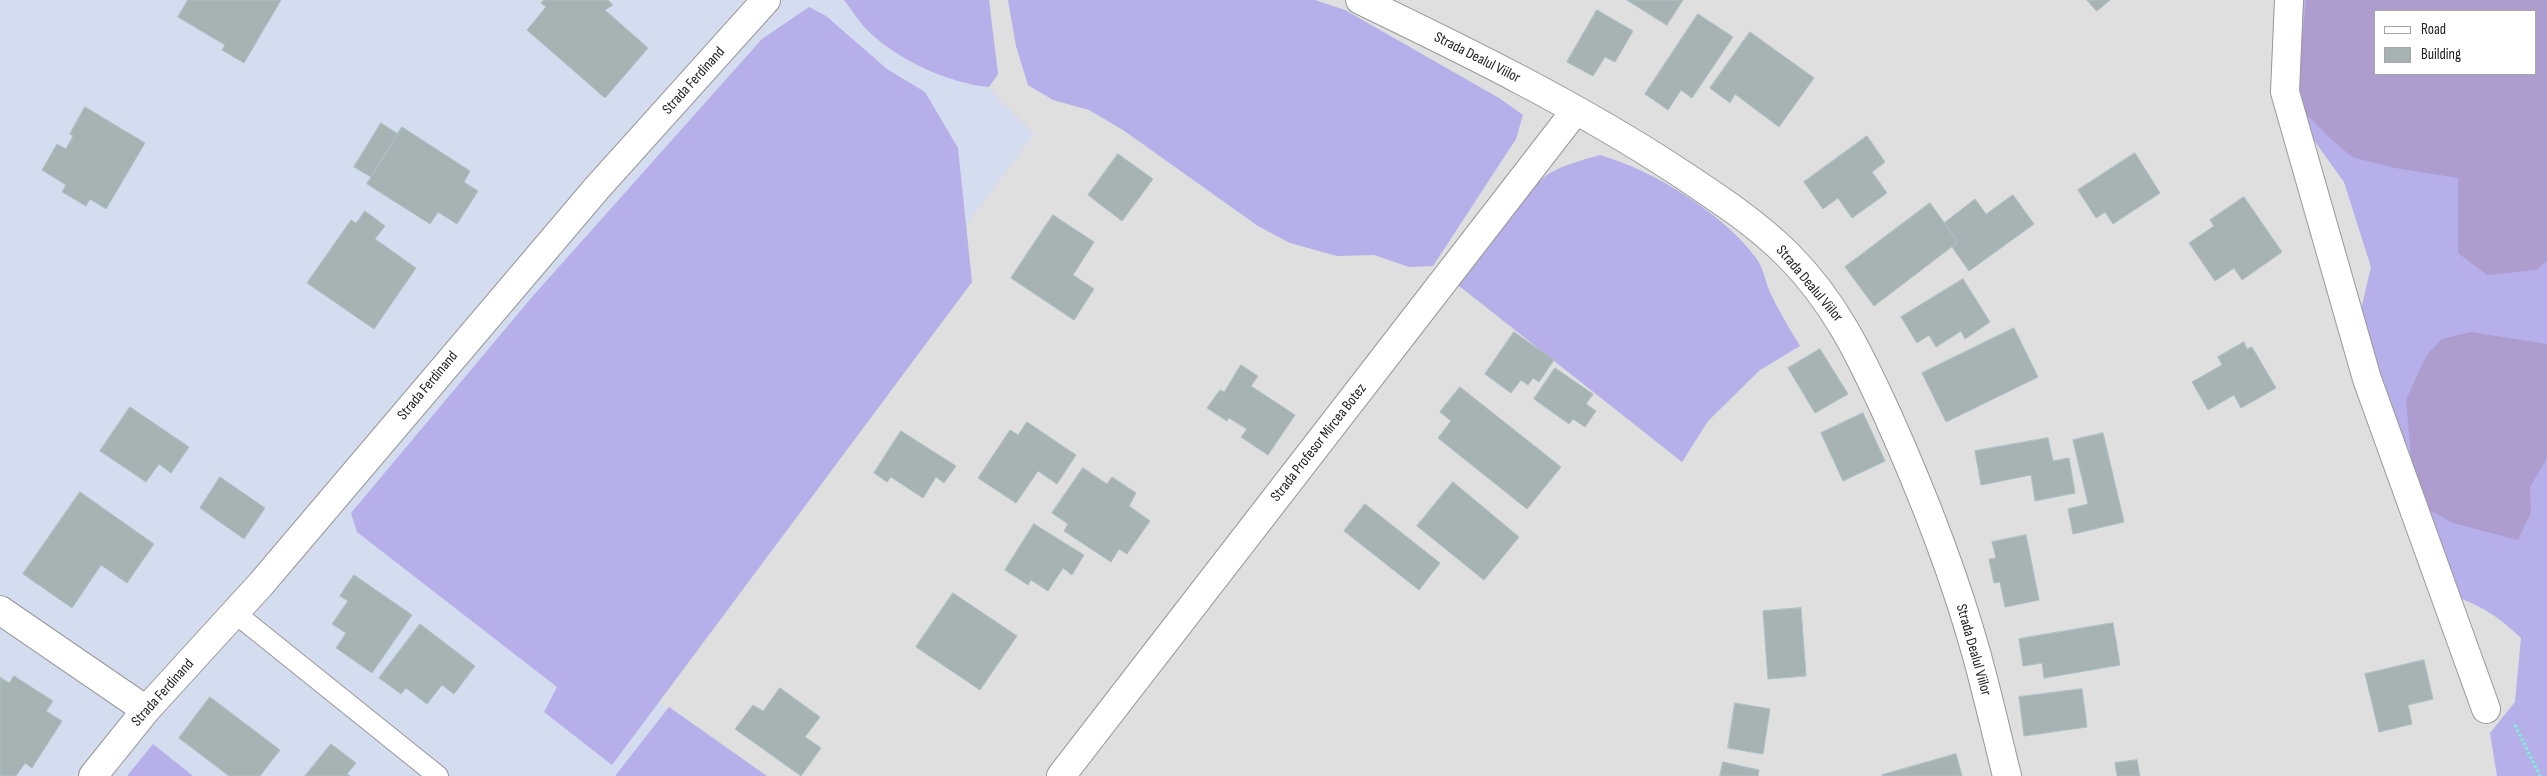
<!DOCTYPE html>
<style>
body{margin:0}
#map{position:relative;width:2547px;height:776px;overflow:hidden;background:#e8eef1;font-family:"Sofia Sans Condensed",sans-serif}
canvas{display:block}
.legend{position:absolute;left:2374px;top:10px;width:162px;height:65px;box-sizing:border-box;background:#fff;border:1px solid #a6a6a6;margin:0;padding:6px 9px;list-style:none;font-size:15px;color:#212121}
.legend li{display:flex;align-items:center;gap:10px;height:25px}
.legend b{width:25px;border:1px solid #a6a6a6}
</style>
<div id="map">
<canvas width="2547" height="776"></canvas>
<ul class="legend">
<li><b style="height:6px;background:#fff"></b>Road</li>
<li><b style="height:14px;background:#a7b3b3"></b>Building</li>
</ul>
</div>
<script>
const ctx = document.querySelector('canvas').getContext('2d');
ctx.lineJoin = 'round';
function fillPath(path, color) { ctx.fillStyle = color; ctx.fill(path, 'evenodd'); }
function stroke(path, color, width, dash) { ctx.strokeStyle = color; ctx.lineWidth = width; ctx.lineCap = dash ? 'butt' : 'round'; ctx.setLineDash(dash || []); ctx.stroke(path); }
function label(font, color, halo, rows, align = 'center') {
  ctx.font = font + ' "Sofia Sans Condensed",sans-serif'; ctx.lineWidth = 4; ctx.setLineDash([]); ctx.textBaseline = 'middle'; ctx.strokeStyle = halo; ctx.fillStyle = color; for (const [text, x, y, turn = 0] of rows) {
    ctx.save(); ctx.translate(x, y); ctx.rotate((+turn || 0) * Math.PI / 180); ctx.textAlign = isNaN(turn) ? turn : align; if (halo) ctx.strokeText(text, 0, 0); ctx.fillText(text, 0, 0); ctx.restore();
  }
}
fillPath(new Path2D(`
 M904,0H2547V776H735L631,673ZM2376,11H2536V74H2376Z`), '#dedfde');
fillPath(new Path2D(`
 M0,0H904L1034,134L631,673L735,776H0Z`), '#d4dcef');
fillPath(new Path2D(`
 M844,0H989L998,74L989,87C948,83 898,60 868,31C859,22 852,10 844,0Z
 M1008,0H1315L1345,10L1499,98L1523,115L1516,139L1433,266L1409,267L1374,255L1337,256L1290,243L1258,226L1123,130L1089,110L1053,100L1028,85L1016,46Z
 M2296,0H2547V776H2497L2490,733L2515,702L2521,638C2499,617 2481,605 2451,595L2359,318L2371,267L2344,182L2313,139L2297,104ZM2376,11H2536V74H2376Z
 M809,7L826,16L887,69L925,92L958,148L972,282L612,765L544,712L557,687L357,532L351,513L532,297L762,39Z
 M1600,155C1653,170 1724,214 1756,258C1763,267 1765,280 1769,290C1778,310 1789,328 1800,346L1760,370L1708,421L1682,462L1458,285C1481,254 1516,195 1547,175C1563,165 1582,160 1600,155Z
 M669,707L767,776H615Z
 M153,744L193,776H127Z`), '#b6afe9');
fillPath(new Path2D(`
 M2306,0H2547V261L2536,270L2487,275L2458,253V178L2395,168L2352,157L2332,140L2305,113L2298,78ZM2376,11H2536V74H2376Z
 M2471,332L2547,344V458L2530,487L2531,512L2518,540L2453,523L2426,508L2412,466L2406,400L2426,356L2442,339Z`), '#ad9dcf');
const building = new Path2D(`
 M188,0H281L244,63L222,50L225,45L178,17Z
 M544,0H608L613,5L605,10L648,48L605,98L527,30L546,7L541,3Z
 M1627,0H1683L1667,25Z
 M2087,0H2110L2097,11Z
 M1597,10L1633,31L1615,62L1605,57L1593,76L1567,62Z
 M1698,14L1733,37L1692,98L1681,90L1668,110L1645,94Z
 M1750,32L1814,78L1779,127L1735,94L1730,103L1710,88Z
 M85,107L145,143L106,209L90,199L86,206L62,192L66,185L42,170L57,144L66,149L73,136L70,134Z
 M381,123L398,134L371,177L354,167Z
 M402,127L470,171L464,182L478,191L457,224L438,212L430,224L367,184Z
 M1867,136L1885,162L1872,172L1887,193L1852,218L1838,198L1823,209L1804,182Z
 M2135,153L2160,193L2113,224L2105,212L2096,218L2078,190Z
 M1118,154L1153,179L1122,221L1088,195Z
 M2013,195L2034,224L1969,271L1952,247L1958,242L1944,223L1975,199L1986,214Z
 M2244,197L2282,252L2242,280L2234,268L2215,281L2189,243L2214,226L2210,220Z
 M1930,203L1958,242L1874,306L1845,267Z
 M365,211L385,226L375,239L416,268L374,329L307,283L351,220L356,223Z
 M1053,215L1094,242L1073,275L1094,289L1074,320L1011,278Z
 M1963,279L1990,322L1965,339L1961,331L1936,347L1929,335L1917,343L1901,317Z
 M2014,328L2038,377L1946,422L1922,373Z
 M1514,332L1554,360L1539,382L1533,378L1528,385L1521,380L1511,393L1485,374Z
 M2244,342L2247,349L2252,347L2276,388L2241,408L2234,395L2208,410L2192,382L2222,365L2218,357Z
 M1820,349L1848,394L1815,413L1788,368Z
 M1241,365L1258,376L1251,386L1295,415L1268,455L1241,437L1247,429L1229,418L1227,421L1207,408L1220,390L1224,392Z
 M1555,368L1593,394L1586,404L1596,411L1585,427L1573,419L1569,424L1534,399Z
 M1460,387L1561,467L1527,509L1438,438L1451,421L1440,412Z
 M130,407L189,447L171,473L159,464L146,482L100,451Z
 M1863,413L1885,461L1843,481L1821,433Z
 M1027,422L1076,455L1057,484L1038,471L1016,503L978,478L1010,430L1018,435Z
 M901,431L956,466L944,483L936,477L923,498L891,477L887,482L874,473Z
 M2103,433L2124,522L2073,534L2068,509L2088,504L2073,440Z
 M2048,438L2053,461L2069,458L2075,493L2035,501L2031,475L1981,485L1975,451Z
 M1083,468L1107,484L1112,477L1136,493L1129,506L1150,521L1127,554L1119,549L1111,562L1064,531L1068,524L1052,513Z
 M220,477L265,508L244,539L200,508Z
 M1453,482L1519,537L1484,580L1417,526Z
 M80,492L154,544L127,583L101,565L72,608L23,574Z
 M1365,504L1440,563L1419,590L1344,531Z
 M1034,524L1084,555L1072,575L1063,568L1048,591L1031,580L1028,585L1005,570Z
 M2026,535L2039,600L2005,607L2000,582L1994,583L1989,559L1996,558L1992,542Z
 M354,575L412,615L372,673L336,648L346,633L332,624L348,601L340,596Z
 M953,593L1017,636L980,690L916,647Z
 M1801,608L1806,676L1768,679L1763,611Z
 M2113,623L2120,665L2044,678L2042,663L2023,666L2019,639Z
 M420,624L475,666L454,694L442,685L427,704L406,688L401,694L379,678Z
 M2424,660L2433,699L2408,705L2412,724L2379,732L2365,674Z
 M14,676L53,701L46,711L62,721L32,768L25,763L16,776H0V677L9,683Z
 M780,688L820,717L805,737L821,748L801,776L735,729L753,705L763,711Z
 M2082,689L2087,727L2024,736L2019,697Z
 M210,697L280,750L260,776H229L179,738Z
 M1735,703L1770,709L1763,754L1728,748Z
 M331,744L356,763L347,774L350,776H305Z
 M1956,754L1962,776H1883L1882,775Z
 M2137,760L2140,776H2117L2115,763Z
 M1723,762L1759,770L1758,776H1720Z`);
fillPath(building, '#a7b3b3');
stroke(building, '#aac1c3', 1);
const lane = new Path2D(`
 M235,613L438,776`);
const street = new Path2D(`
 M1360,0C1468,52 1576,105 1677,171C1716,197 1755,222 1788,255C1835,302 1860,355 1887,414C1922,492 1954,573 1977,656C1988,696 1997,736 2007,776
 M2289,0L2285,92L2367,379L2486,709
 M0,610L146,710
 M93,776L146,710L261,584L597,188L766,0
 M1061,776L1576,110`);
stroke(lane, '#989898', 22);
stroke(street, '#989898', 30);
stroke(new Path2D(`
 M2515,725L2540,776`), '#72f8d2', 3, [2.5, 2.5]);
stroke(lane, '#fff', 20);
stroke(street, '#fff', 28);
label('15px', '#212121', '#fff', [
 ["Strada Dealul Viilor",1477,58,27],
 ["Strada Ferdinand",694,81,-48],
 ["Strada Dealul Viilor",1809,284,50],
 ["Strada Ferdinand",428,386,-50],
 ["Strada Profesor Mircea Botez",1319,443,-52],
 ["Strada Dealul Viilor",1973,650,74],
 ["Strada Ferdinand",163,693,-48]
]);
</script>
